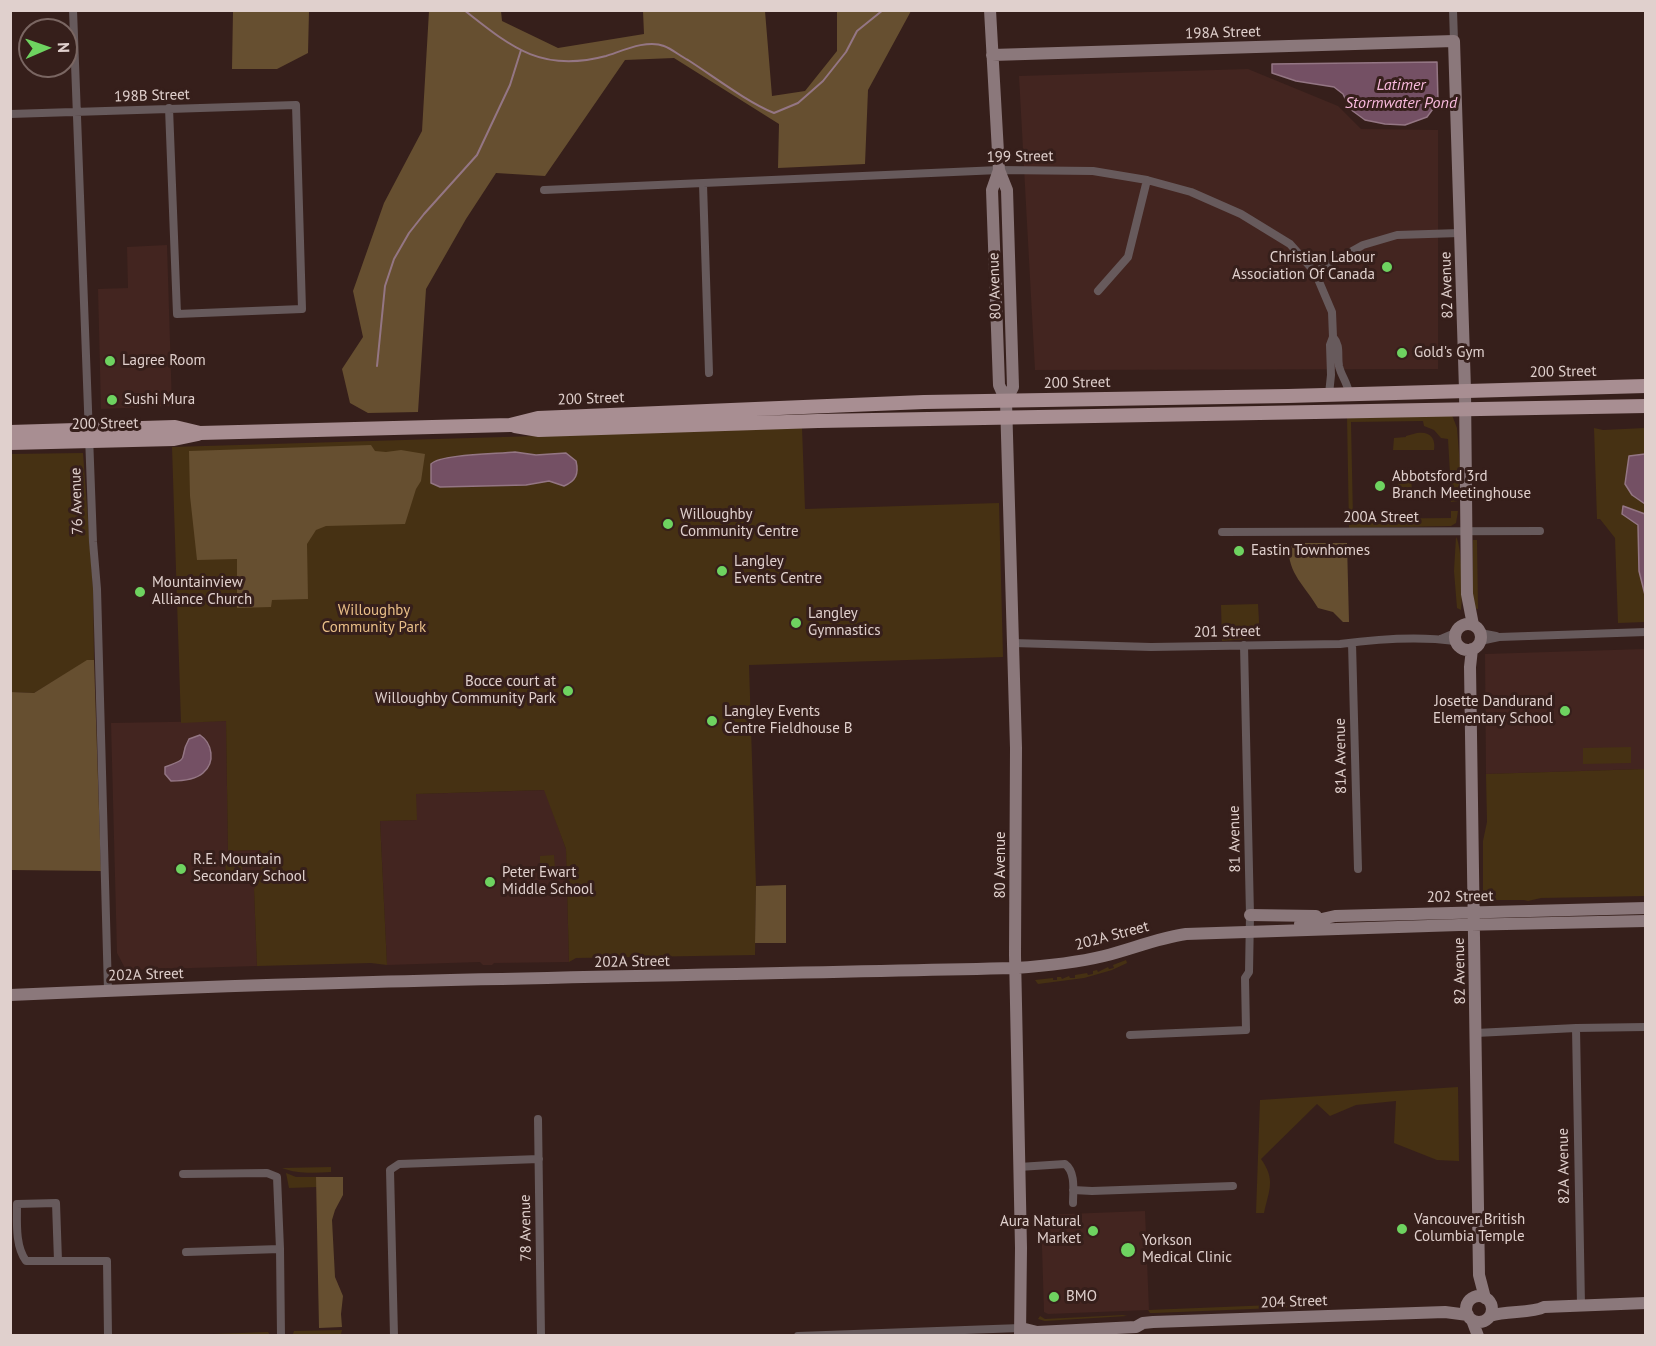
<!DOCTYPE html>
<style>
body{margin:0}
#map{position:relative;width:1656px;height:1346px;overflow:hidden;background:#361f1b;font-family:"PT Sans",sans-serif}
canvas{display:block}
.frame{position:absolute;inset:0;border:12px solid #e0d0cd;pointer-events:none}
.north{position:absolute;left:18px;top:18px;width:60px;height:60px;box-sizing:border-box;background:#361f1b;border:2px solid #7a6662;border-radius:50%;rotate:88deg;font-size:16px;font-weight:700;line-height:24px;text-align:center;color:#e0d0cd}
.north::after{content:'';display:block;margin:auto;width:21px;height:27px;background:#6ed360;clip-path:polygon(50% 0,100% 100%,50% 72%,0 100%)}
</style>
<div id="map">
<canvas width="1656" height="1346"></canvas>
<div class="frame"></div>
<div class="north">N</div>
</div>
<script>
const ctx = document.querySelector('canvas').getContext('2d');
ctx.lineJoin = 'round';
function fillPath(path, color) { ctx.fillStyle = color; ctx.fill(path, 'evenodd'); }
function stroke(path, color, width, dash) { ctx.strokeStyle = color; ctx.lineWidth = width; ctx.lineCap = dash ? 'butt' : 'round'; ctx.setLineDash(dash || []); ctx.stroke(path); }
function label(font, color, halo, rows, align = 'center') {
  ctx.font = font + ' "PT Sans",sans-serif'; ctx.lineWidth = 6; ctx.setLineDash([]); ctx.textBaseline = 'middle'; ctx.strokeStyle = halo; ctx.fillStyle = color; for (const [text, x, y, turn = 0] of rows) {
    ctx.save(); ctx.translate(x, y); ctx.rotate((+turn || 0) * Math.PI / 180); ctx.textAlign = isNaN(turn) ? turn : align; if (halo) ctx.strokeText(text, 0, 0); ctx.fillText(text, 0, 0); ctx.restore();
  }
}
fillPath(new Path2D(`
 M1248,69L1338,106L1361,129L1438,130V369L1035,370L1019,76Z
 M167,245L172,406L101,409L98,289L128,288L127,247Z
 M1645,649V769L1486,774L1485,654Z
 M226,721L228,851L260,850L261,876L254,889L257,966L126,970L117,953L111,723Z
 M545,790L566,849L569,962L494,963L492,965H483L480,962L387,965L380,821L416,820V794Z
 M1145,1211L1149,1310L1048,1314L1044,1312L1041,1215Z`), '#432520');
fillPath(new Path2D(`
 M1347,415H1452L1457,428L1461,480L1458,487V501L1451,502L1450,496L1444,495L1445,492L1451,491L1448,439L1441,438L1434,430L1424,426L1423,421L1351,422L1353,519L1451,518V511H1458L1456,523L1451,526L1349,528Z
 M802,428L805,509L999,503L1003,657L749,665L756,886L755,955L576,958L569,962L566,849L544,790L416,794L417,820L380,821L387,965L371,963L257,966L254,889L261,875L260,850L228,851L226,721L181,723L172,447Z
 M1594,428L1603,430L1645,428V622L1618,623L1615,538L1600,519H1597Z
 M1417,433C1430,431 1436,438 1434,450H1393L1394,438L1406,437V436Z
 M83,453L93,588L94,660L87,661L34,693L11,692V454Z
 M1411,472L1412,494H1398V473Z
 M1456,537C1462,545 1463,598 1461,610L1457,608L1454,571Z
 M1473,540H1477L1478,609L1473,608Z
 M1258,604L1260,638L1222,641L1221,605Z
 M1631,747V763L1583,764V748Z
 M1645,769V896L1541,898L1528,901L1524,900H1493L1483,891V841L1487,822L1486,774Z
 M242,853V876H226L225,854Z
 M554,855L555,869L540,870V856Z
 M1126,960L1127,963L1112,970L1084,978L1038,984L1035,980L1053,978V980H1057V977H1061L1062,979L1069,976L1070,978H1075V975L1087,973L1088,975L1093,974V971L1097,970L1098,972L1108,967L1109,969L1114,968L1113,965Z
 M1458,1087L1459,1161L1437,1160L1394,1143L1396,1101L1356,1105L1330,1116L1317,1104L1261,1159C1276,1180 1269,1190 1264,1213H1256L1260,1100Z
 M331,1167V1172C314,1173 297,1174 282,1168Z
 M286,1173L296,1177H316L317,1187L289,1188Z
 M1323,1303V1306L1155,1313H1150L1148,1310Z
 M1123,1315L1127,1316L1045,1321L1038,1319L1040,1316L1045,1319Z
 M342,1330L341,1334H293L294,1331Z
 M268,1332L270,1335H186Z`), '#463113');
fillPath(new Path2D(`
 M233,11H309L308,53L277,69H232Z
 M429,11H501L502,21L558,48L644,34L643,11H765L772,96L805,91L837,51V11H911L868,90L865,164L778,168L779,124L674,58L625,60L545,176L496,173L466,219L426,289L418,412L368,413L350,403L342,369L363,337L353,291L384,203L422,131Z
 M371,445L375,451L386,452L401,450L425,454L421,481L416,489L405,524L326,526L316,530L307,544L308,599L272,600L271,607L237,608V559L197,560L190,496L189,451Z
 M1297,543H1347L1349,622H1343L1333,612L1318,608C1306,587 1287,573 1289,547Z
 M87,660H94L101,871L11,870V692L34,693Z
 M786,885V943H755L756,886Z
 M316,1177H343V1195L335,1210L332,1220L335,1277L343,1296L341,1314L342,1327L319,1328Z`), '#664f30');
const water = new Path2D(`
 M1437,62L1438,102L1427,117L1405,125L1385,124L1365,120L1350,109L1343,94L1334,87L1296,81L1272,73V64Z
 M515,452L536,455L566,453L576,461C579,474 576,481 564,486L549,481L526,485L440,487L431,483V464C440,454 499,454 515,452Z
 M1645,454H1646L1645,504L1632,495L1625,484L1629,456Z
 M1623,506L1645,514V595L1639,571L1638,525L1622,514Z
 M200,735C212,743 216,762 203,773C195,780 181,781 171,781L165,774V767C193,757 177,760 189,739Z`);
fillPath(water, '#745064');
stroke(water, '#947684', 1.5);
stroke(new Path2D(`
 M464,10C512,48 542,73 606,56C622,51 647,39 664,46C672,49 680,56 688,60C713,76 747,102 774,113L798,103L823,81L846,52L857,31L883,10
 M377,366L385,286L394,259L409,233L424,214L477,155L510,85L521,50`), '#947684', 2);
stroke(new Path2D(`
 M73,10L93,542L97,589L108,991
 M1453,10L1454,41
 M10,114L296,105L302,309L177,314L169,108
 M703,184L709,373
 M544,190L999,170L1093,171L1147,180L1191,192L1241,214L1290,244L1315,272L1332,312L1333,337L1330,345L1331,375L1329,394
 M1315,272L1363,245L1397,235L1460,233
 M1098,291L1128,257L1147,180
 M1333,337C1341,346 1337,354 1339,366C1341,376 1348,383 1349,394
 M1222,532L1540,531
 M1480,633L1496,636
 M1441,639L1455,633
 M1480,641L1499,637L1646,632
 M1013,643L1151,647L1340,644C1377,639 1418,636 1455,641
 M1352,643L1358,869
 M1576,1028L1581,1305
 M1476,1033L1576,1028L1646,1027
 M1130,1035L1246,1030L1245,978L1249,972L1250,915L1244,645
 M538,1119L541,1336
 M1019,1167L1065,1164C1076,1172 1073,1191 1073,1203
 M183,1174L267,1173L277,1177L280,1249L281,1336
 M1073,1190L1092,1191L1233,1186
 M186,1252L280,1249
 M58,1261L56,1203L17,1204C17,1222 15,1246 26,1261H107L108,1336
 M394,1336L390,1170L399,1164L539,1159
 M798,1336L1021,1328`), '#675a5c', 8);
stroke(new Path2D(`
 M990,10L999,170L1007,190L1013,387L1006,401
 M992,55L1454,41L1465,390L1467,594L1473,625
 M999,170L992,190L999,385L1006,401L1016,748L1015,955L1021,1248L1020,1336
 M1455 637a13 13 0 1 1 26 0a13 13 0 1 1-26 0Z
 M1472,649L1470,667L1479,1275L1485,1298
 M1250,915L1316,916
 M1300,924L1335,916L1646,908
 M10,995C345,979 680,976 1015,968C1046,966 1075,963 1104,956C1132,949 1158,938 1186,934L1459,925L1646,921
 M1466 1309a13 13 0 1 1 26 0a13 13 0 1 1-26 0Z
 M1490,1316C1506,1310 1531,1314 1544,1307L1646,1303
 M1472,1320L1478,1336
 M1021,1328L1037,1332L1136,1327L1143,1323L1153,1322L1445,1312L1468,1315`), '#8b787b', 12);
stroke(new Path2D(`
 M515,426L539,430L818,421L1646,406
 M10,432L175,427L200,433L510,425L538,418L924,402L1288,396L1646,386
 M10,443L174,439L198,434`), '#a88e92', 14);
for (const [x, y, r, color] of [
 [1387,267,6,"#6ed360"],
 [1402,353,6,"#6ed360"],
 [110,361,6,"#6ed360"],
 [112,400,6,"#6ed360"],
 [1380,486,6,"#6ed360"],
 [668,524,6,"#6ed360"],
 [1239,551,6,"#6ed360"],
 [722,571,6,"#6ed360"],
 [140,592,6,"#6ed360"],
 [796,623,6,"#6ed360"],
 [568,691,6,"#6ed360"],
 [1565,711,6,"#6ed360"],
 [712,721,6,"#6ed360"],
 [181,869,6,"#6ed360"],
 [490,882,6,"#6ed360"],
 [1402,1229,6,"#6ed360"],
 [1093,1231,6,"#6ed360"],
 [1128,1250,8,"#6ed360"],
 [1054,1297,6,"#6ed360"]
]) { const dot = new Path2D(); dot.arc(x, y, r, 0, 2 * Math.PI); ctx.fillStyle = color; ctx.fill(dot); stroke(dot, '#361f1b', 2); }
label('15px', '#e0d0cd', '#361f1b', [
 ["198A Street",1223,33,-2],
 ["198B Street",152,96,-2],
 ["199 Street",1020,157,-1],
 ["82 Avenue",1447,285,-92],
 ["80 Avenue",995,286,-92],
 ["200 Street",1563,372,-1],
 ["200 Street",1077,383,-1],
 ["200 Street",591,399,-2],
 ["200 Street",105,424,-1],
 ["76 Avenue",77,501,-92],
 ["200A Street",1381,518],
 ["201 Street",1227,632,-1],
 ["81A Avenue",1341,756,-91],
 ["81 Avenue",1235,839,-91],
 ["80 Avenue",1001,865,-90],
 ["202 Street",1460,897,-1],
 ["202A Street",1112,936,-15],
 ["202A Street",632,962,-1],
 ["82 Avenue",1460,971,-91],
 ["202A Street",146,975,-2],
 ["82A Avenue",1564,1166,-91],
 ["78 Avenue",526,1228,-91],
 ["204 Street",1294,1302,-2]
]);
label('15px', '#e0d0cd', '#361f1b', [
 ["Christian Labour",1375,258,"right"],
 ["Association Of Canada",1375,275,"right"],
 ["Gold's Gym",1414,353],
 ["Lagree Room",122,361],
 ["Sushi Mura",124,400],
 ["Abbotsford 3rd",1392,477],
 ["Branch Meetinghouse",1392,494],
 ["Willoughby",680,515],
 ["Community Centre",680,532],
 ["Eastin Townhomes",1251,551],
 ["Langley",734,562],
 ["Events Centre",734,579],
 ["Mountainview",152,583],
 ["Alliance Church",152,600],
 ["Langley",808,614],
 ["Gymnastics",808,631],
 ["Bocce court at",556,682,"right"],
 ["Willoughby Community Park",556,699,"right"],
 ["Josette Dandurand",1553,702,"right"],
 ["Elementary School",1553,719,"right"],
 ["Langley Events",724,712],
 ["Centre Fieldhouse B",724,729],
 ["R.E. Mountain",193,860],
 ["Secondary School",193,877],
 ["Peter Ewart",502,873],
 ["Middle School",502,890],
 ["Vancouver British",1414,1220],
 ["Columbia Temple",1414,1237],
 ["Aura Natural",1081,1222,"right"],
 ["Market",1081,1239,"right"],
 ["Yorkson",1142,1241],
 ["Medical Clinic",1142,1258],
 ["BMO",1066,1297]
], 'left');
label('15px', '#e9bf88', '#361f1b', [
 ["Willoughby",374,611],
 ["Community Park",374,628]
]);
label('italic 16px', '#f9badd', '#361f1b', [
 ["Latimer",1401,85],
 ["Stormwater Pond",1401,103]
]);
</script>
